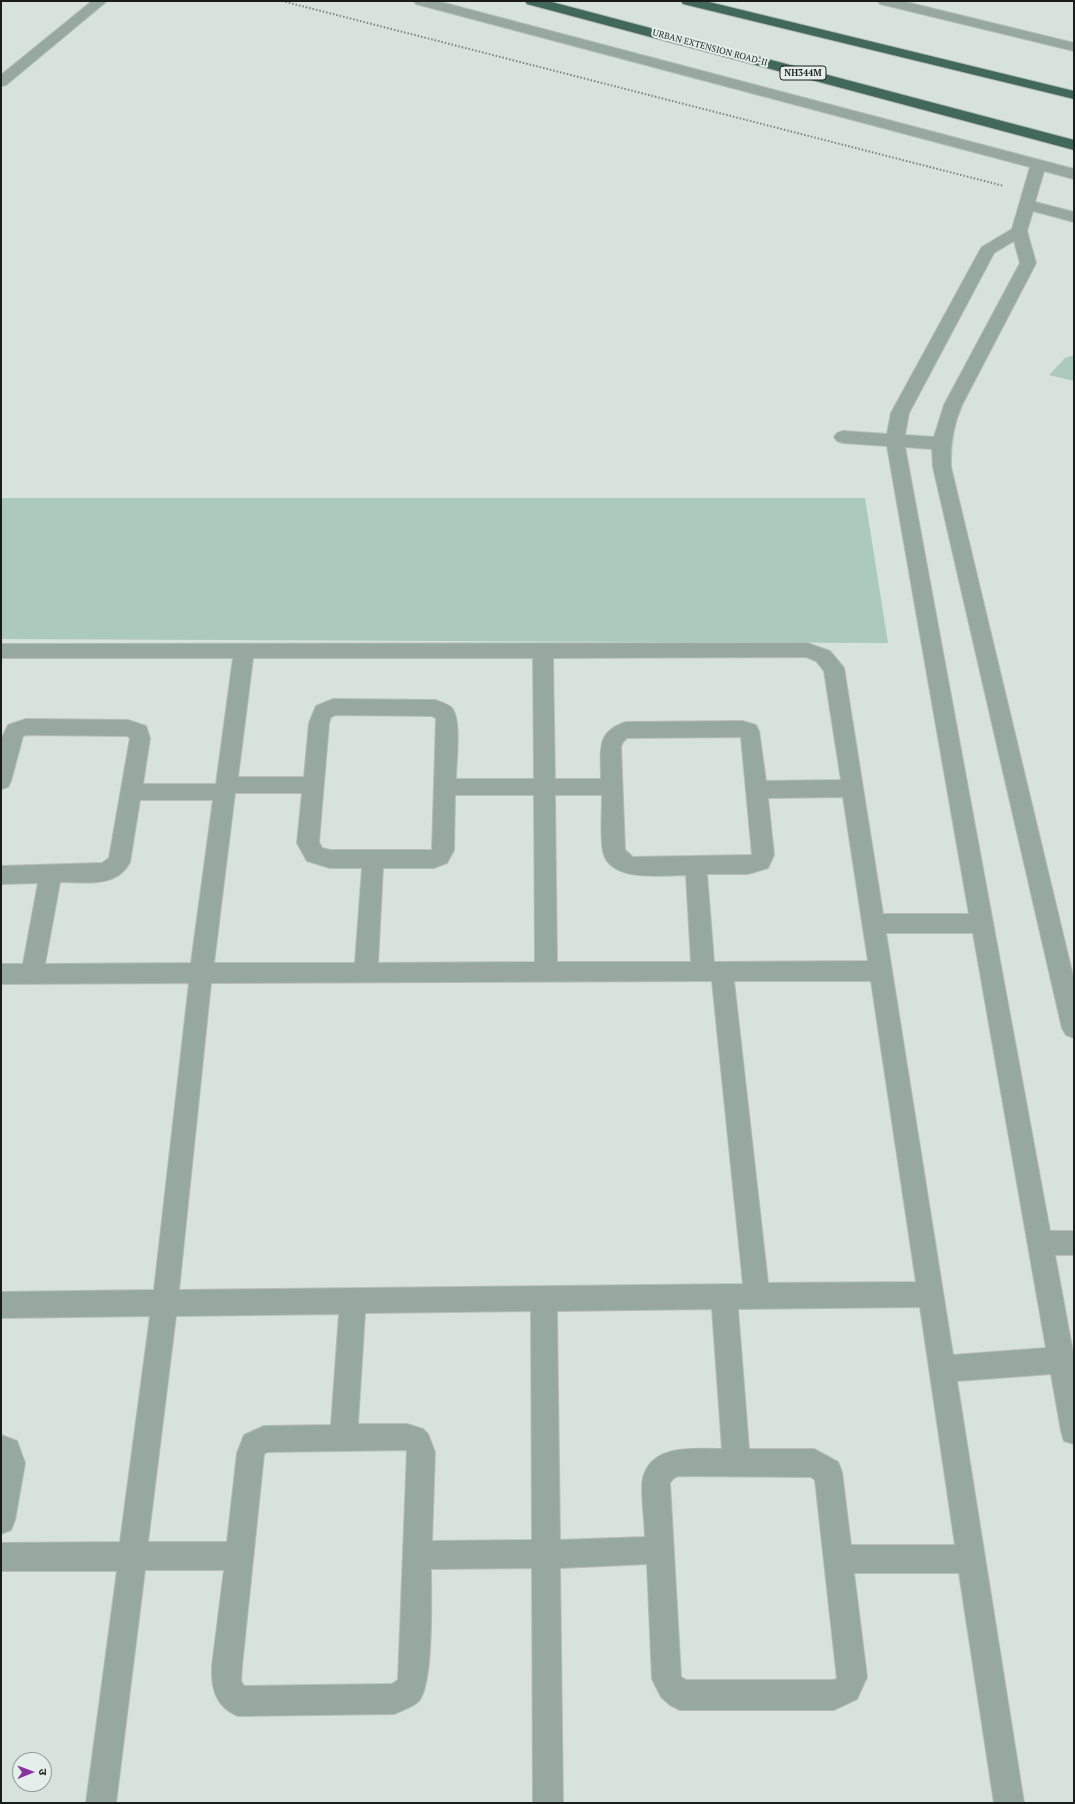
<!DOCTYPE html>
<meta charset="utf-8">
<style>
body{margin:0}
#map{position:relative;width:1075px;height:1804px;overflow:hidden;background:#d7e2dd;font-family:"PT Serif","Noto Sans Devanagari",serif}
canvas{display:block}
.frame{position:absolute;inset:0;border:2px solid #191c1b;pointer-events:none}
.north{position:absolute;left:12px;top:1752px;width:40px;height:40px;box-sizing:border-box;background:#e4efeb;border:1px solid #939b98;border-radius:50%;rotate:89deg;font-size:11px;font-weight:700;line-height:16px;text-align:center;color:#191c1b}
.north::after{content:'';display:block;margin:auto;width:14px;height:18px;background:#8a33a0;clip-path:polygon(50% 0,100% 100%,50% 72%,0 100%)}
</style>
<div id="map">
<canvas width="1075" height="1804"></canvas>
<div class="frame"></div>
<div class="north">उ</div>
</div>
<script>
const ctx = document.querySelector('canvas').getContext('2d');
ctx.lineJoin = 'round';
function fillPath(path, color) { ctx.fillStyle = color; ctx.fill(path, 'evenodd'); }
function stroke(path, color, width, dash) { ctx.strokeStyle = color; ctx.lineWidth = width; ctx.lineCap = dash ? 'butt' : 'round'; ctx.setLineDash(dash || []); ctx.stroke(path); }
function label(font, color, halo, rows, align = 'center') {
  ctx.font = font + ' "PT Serif",serif'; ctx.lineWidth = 4; ctx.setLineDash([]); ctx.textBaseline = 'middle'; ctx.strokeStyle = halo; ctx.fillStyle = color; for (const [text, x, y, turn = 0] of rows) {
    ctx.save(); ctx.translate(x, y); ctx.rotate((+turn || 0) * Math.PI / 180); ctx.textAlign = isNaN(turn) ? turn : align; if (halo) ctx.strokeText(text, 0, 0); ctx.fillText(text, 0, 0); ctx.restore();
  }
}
fillPath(new Path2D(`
 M1074,355V381L1049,375L1065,358Z
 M1,498H865L888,643L1,639Z`), '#abcabd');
const minor = new Path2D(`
 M92,1H107L6,85L1,86V75Z
 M414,1H437L1074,169V179L1044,171L1035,202L1074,212V222L1033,211L1027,231L1036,263L962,405C953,426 950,444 951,467L1074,980V1038L1066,1035L1062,1028L933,467L932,449L905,447L1050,1231H1074V1255H1055L1074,1358V1444L1064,1441L1061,1431L1051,1374L957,1381L1024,1803H994L959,1573H854L867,1677L857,1699L834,1710H680L670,1705L661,1697L652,1679L647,1564L560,1568L563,1803H533L532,1568L431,1569C431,1595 434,1683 419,1701C413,1707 402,1710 394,1714L238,1716C216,1707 211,1689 212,1666L224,1570H145L116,1803H86L117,1571H1V1543L120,1542L150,1316L1,1318V1292L154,1290L189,983L1,984V964H23L38,883L1,884V866L102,863L109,858L130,738L127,736L27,735L23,736L11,781L8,787L1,789V740L8,725L26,719L128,720L146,726L150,738L143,784H216L233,658H1V644L807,643L830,651L844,668L883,914H969L887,446L843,443L837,441L834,437L837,433L843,431L887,434L891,413L980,250L982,247L1012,229L1030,167L416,4ZM1014,241L1020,263L944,405L934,437L905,435L909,413L994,253ZM806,657L816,661L824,671L841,780L766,781L759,731L756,725L742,721L626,722C595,732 601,751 601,779H555L553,658ZM253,658H533L534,779H456C456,762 462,721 452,708C448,704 440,702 435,700L333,699L316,706L309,723L304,777H238ZM336,715L432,716L436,718L432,850H330L322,848L319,842L329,723L331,717ZM741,737L752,855L633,857L625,850L621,747L623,742L627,738ZM235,793H302L297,843L307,861L330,868H362L355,963H214ZM455,795H534L535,962L378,963L383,868H434L447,863L454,850ZM555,795H602C602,812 600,836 603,851C609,883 662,875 686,875L691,962H557ZM843,797L868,961L714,962L707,874H748L768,868L774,855L768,798ZM140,800H213L191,963L45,964L60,882C85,882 117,888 130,862ZM886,933H973L1046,1348L953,1355ZM702,981H712L743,1284L179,1290L211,983ZM734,981H871L916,1282L768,1283ZM920,1307L955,1545H851L842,1472L838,1462L814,1449H749L738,1309ZM712,1309L722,1449C695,1449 652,1443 643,1478C640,1488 645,1524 645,1537L560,1540L557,1311ZM531,1311L532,1540L432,1541L435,1452L428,1434L423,1429L407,1424H358L365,1313ZM339,1314L331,1425L264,1426L244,1435L237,1453L227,1542H148L176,1316ZM407,1450L398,1680L392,1684L244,1686L241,1681L242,1666L264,1454L267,1452ZM678,1476L811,1477L815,1480L837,1679L833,1680H686L681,1677L670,1483L674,1478Z
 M878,1H902L1074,43V51L880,4Z
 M1,1435L17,1441L25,1463L15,1520L11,1530L1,1534Z`);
const highway = new Path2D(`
 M525,1H548L1074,140V150L527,4Z
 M681,1H705L1074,91V99L683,4Z`);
stroke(minor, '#b5beba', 2);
stroke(highway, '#b5beba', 2);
stroke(new Path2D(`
 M282,1L1004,186`), '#7b827f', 2, [1.5, 2]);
fillPath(minor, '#96a8a0');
fillPath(highway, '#41685a');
label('9px', '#191c1b', '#e4efeb', [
 ["URBAN EXTENSION ROAD-II",710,48,15]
]);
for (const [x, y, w] of [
 [803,73,46]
]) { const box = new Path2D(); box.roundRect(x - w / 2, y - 7, w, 14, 3); ctx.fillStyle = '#e4efeb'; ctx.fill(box); stroke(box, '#191c1b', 1); }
label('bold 9px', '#191c1b', null, [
 ["NH344M",803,73]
]);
</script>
